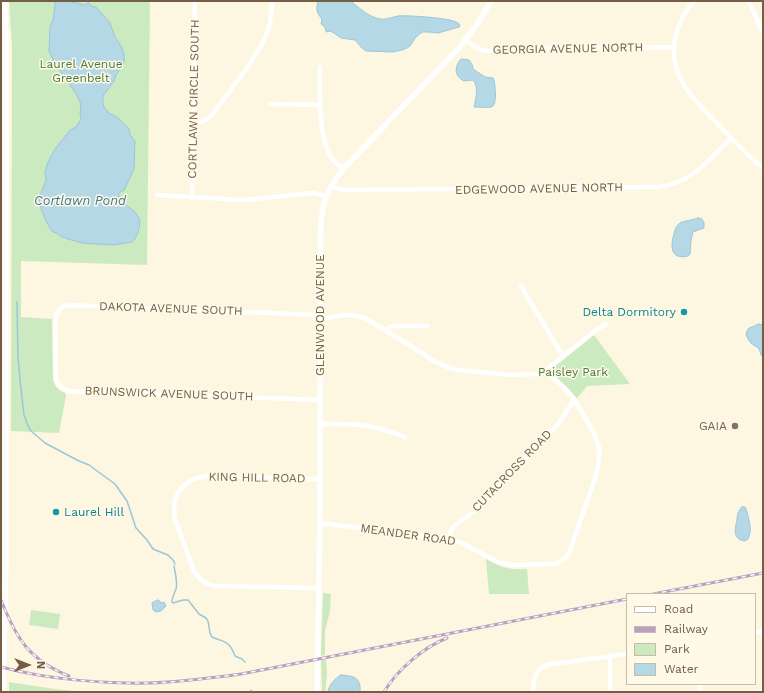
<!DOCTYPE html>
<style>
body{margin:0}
#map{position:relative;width:764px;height:693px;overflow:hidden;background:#fdf6e1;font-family:"Work Sans",sans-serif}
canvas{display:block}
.frame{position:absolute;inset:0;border:2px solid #745e47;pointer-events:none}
.legend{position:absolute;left:626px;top:593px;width:130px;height:92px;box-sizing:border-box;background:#fff9e8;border:1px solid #c7bba8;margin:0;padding:5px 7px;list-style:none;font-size:12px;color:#745e47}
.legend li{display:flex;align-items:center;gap:8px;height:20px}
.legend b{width:20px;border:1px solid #c7bba8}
.north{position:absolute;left:8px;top:645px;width:40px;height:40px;-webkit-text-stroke:3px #fff9e8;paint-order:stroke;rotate:90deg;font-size:11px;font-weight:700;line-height:16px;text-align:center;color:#745e47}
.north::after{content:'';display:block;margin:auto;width:14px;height:18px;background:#745e47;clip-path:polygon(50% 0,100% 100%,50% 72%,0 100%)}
</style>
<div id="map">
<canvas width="764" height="693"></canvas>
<div class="frame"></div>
<ul class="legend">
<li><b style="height:5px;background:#fff"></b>Road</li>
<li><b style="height:5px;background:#baa0c6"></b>Railway</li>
<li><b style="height:11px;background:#cbeabf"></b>Park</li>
<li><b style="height:11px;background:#b5d8e6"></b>Water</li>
</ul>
<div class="north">N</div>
</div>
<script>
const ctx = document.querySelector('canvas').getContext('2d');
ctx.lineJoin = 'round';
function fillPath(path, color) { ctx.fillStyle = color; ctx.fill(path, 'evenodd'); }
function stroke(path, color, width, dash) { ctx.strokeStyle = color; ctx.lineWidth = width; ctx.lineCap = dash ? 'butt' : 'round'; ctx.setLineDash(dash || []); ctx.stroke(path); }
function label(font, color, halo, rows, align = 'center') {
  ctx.font = font + ' "Work Sans",sans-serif'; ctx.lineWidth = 3; ctx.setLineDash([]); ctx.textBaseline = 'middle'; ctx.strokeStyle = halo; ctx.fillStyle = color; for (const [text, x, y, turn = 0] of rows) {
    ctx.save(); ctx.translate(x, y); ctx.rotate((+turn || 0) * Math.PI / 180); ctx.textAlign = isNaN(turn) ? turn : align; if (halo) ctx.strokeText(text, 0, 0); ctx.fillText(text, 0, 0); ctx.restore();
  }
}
fillPath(new Path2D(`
 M9,1H150L147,265L21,261V317L52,319L53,380C55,386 58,391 65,393L66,396L59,433L11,431L12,47Z
 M594,335L630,384L587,386L583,391L577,398L552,373V369Z
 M486,559C501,568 511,570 527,569L529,594H489Z
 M323,593L331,594L330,611L325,631V655L321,656Z
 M31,610L60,614L58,629L29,625Z
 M326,659L327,675L325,692H322L321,660Z
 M9,682L54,689L86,692H9Z`), '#cbeabf');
const water = new Path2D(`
 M55,1H68L76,3H78L83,5L89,3L93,7H96L110,23L115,37L121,46L124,54V61L123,65L116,75L114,81L103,96V103L104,107L109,113L117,117L129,129L130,135L135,141L134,169L124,190L119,193L118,194L125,204L135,212L139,218L140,222L138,233L134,240L132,242L113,245L82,243L68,239L60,236L57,233L53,232L50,228L46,221L41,209L39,198L43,188L46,180L45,172L48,162L55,149L70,130L76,127L81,119L80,113L81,104L75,92L55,64L49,51L50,26L53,20L55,6Z
 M318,1H351C359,8 369,17 380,19C386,20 392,17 398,16C406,15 450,18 456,22C459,23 459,23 460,26L459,27L438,33L429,32H422L416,37L410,46L407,48L402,50L393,52L366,51L362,48L355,40L341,38L334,33L330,31L326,32L325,27L321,24L322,19C316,12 316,10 318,1Z
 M462,59L469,60L472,64L473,69L485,77L493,78L494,80C495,85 498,106 491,107C488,108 478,107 474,107C476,98 479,87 473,80L464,81C459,79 454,73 457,66C457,64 459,62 460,60Z
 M698,218L702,219L704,223V228L693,232L691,240L690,254L688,256C671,260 670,247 674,234C675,230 676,226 680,223C683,221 693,220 698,218Z
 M759,324L763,325V357L761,355C759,345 756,348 751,343C748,340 747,337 746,334L748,329Z
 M742,507H745C747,510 747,513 748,516C750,525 752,530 748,539L745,541C732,539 735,529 737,520C737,515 738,511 742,507Z
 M158,600L162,603L164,602L166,606L161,611L156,612L153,610L152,603Z
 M341,675C354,676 361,677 360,692H330L328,690C331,683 334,679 341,675Z`);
fillPath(water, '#b5d8e6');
stroke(water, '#9bc6d8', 1);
stroke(new Path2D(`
 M17,302L18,357L20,380L24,415L27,423L30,430L45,443L77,460L89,465L115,484L127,501L136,528L147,540L153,549L168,555L173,560L175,564
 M174,566C175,573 178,582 176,589C174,594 172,597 172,602L173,603L183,600H188L199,614L206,618L208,621L210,633L212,637C225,643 229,640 235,656L242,659L245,662
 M251,690L252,692`), '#9bc6d8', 1.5);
stroke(new Path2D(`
 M694,1C684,12 678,24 675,39C668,77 695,101 719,125C733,140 747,155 763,168
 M748,1L752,8L763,32
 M466,40L475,47L482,50L490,51L521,48L674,47
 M320,67C320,91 317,146 336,163C338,165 341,166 344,168
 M271,104L320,105
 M194,123L202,122L211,116C220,104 230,91 239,79C258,53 272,35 272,1
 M331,187L345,190L659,187C693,182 708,161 731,138
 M157,195L243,200L313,193L326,196
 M192,198L195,1
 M521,286L563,356
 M320,315L68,305C63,306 59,308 57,314C54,320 55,376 57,382C59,387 64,389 69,391L321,400
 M320,319C339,316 351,311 369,320L436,362L447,367L459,370L510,375L537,374L541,373L546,370L596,330L606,324
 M386,330L389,327L394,326H427
 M321,424C337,424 353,423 368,426C381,428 393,433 405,437
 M320,523L450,539L462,543L498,562L511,565L555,564L562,560L568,555L570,551C575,535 581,520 586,504C592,488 601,466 599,448C597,435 578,405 570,394C563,385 553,379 546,370
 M450,539V533L454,526L477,509L559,423L574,400
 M319,588L217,586C206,585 200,580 194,571L175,519C170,493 186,476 212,476L321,479
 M755,632L763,631
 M533,692C534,677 535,667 552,664L627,654
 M610,692V656
 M700,692V684`), '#fff', 4.5);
stroke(new Path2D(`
 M3,692L6,562V38L4,1
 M317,692L320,523V261C321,240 319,217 326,197C330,186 337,177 344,168L459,48L476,26L491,1`), '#fff', 5.5);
const rail = new Path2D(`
 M653,594L763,573
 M1,600C16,638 29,660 69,676
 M1,667C47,679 102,684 150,683C180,682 211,678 241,674L627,599
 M384,692C397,670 424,647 447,638`);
stroke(rail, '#baa0c6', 3);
stroke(rail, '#fff9e8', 1.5, [4.5]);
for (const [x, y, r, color] of [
 [684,312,4,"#0f9aa8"],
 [735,426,4,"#8d6e63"],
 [56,512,4,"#0f9aa8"]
]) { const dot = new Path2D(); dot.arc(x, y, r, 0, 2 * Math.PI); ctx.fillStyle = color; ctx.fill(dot); stroke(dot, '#fff9e8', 1.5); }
label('12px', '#745e47', '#fff9e8', [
 ["GEORGIA AVENUE NORTH",568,49,-1],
 ["CORTLAWN CIRCLE SOUTH",194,99,-89],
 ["EDGEWOOD AVENUE NORTH",539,189,-1],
 ["DAKOTA AVENUE SOUTH",171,309,2],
 ["GLENWOOD AVENUE",320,315,-90],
 ["BRUNSWICK AVENUE SOUTH",169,394,2],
 ["CUTACROSS ROAD",512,471,-46],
 ["KING HILL ROAD",257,478,1],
 ["MEANDER ROAD",408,535,8]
]);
label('12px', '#487a3f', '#fff9e8', [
 ["Laurel Avenue",81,64],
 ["Greenbelt",81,78],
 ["Paisley Park",573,372]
]);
label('12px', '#0d838f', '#fff9e8', [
 ["Delta Dormitory",676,312],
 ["Laurel Hill",64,512,"left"]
], 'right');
label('12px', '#785e54', '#fff9e8', [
 ["GAIA",727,426]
], 'right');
label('italic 13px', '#437890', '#fff9e8', [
 ["Cortlawn Pond",80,201]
]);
</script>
